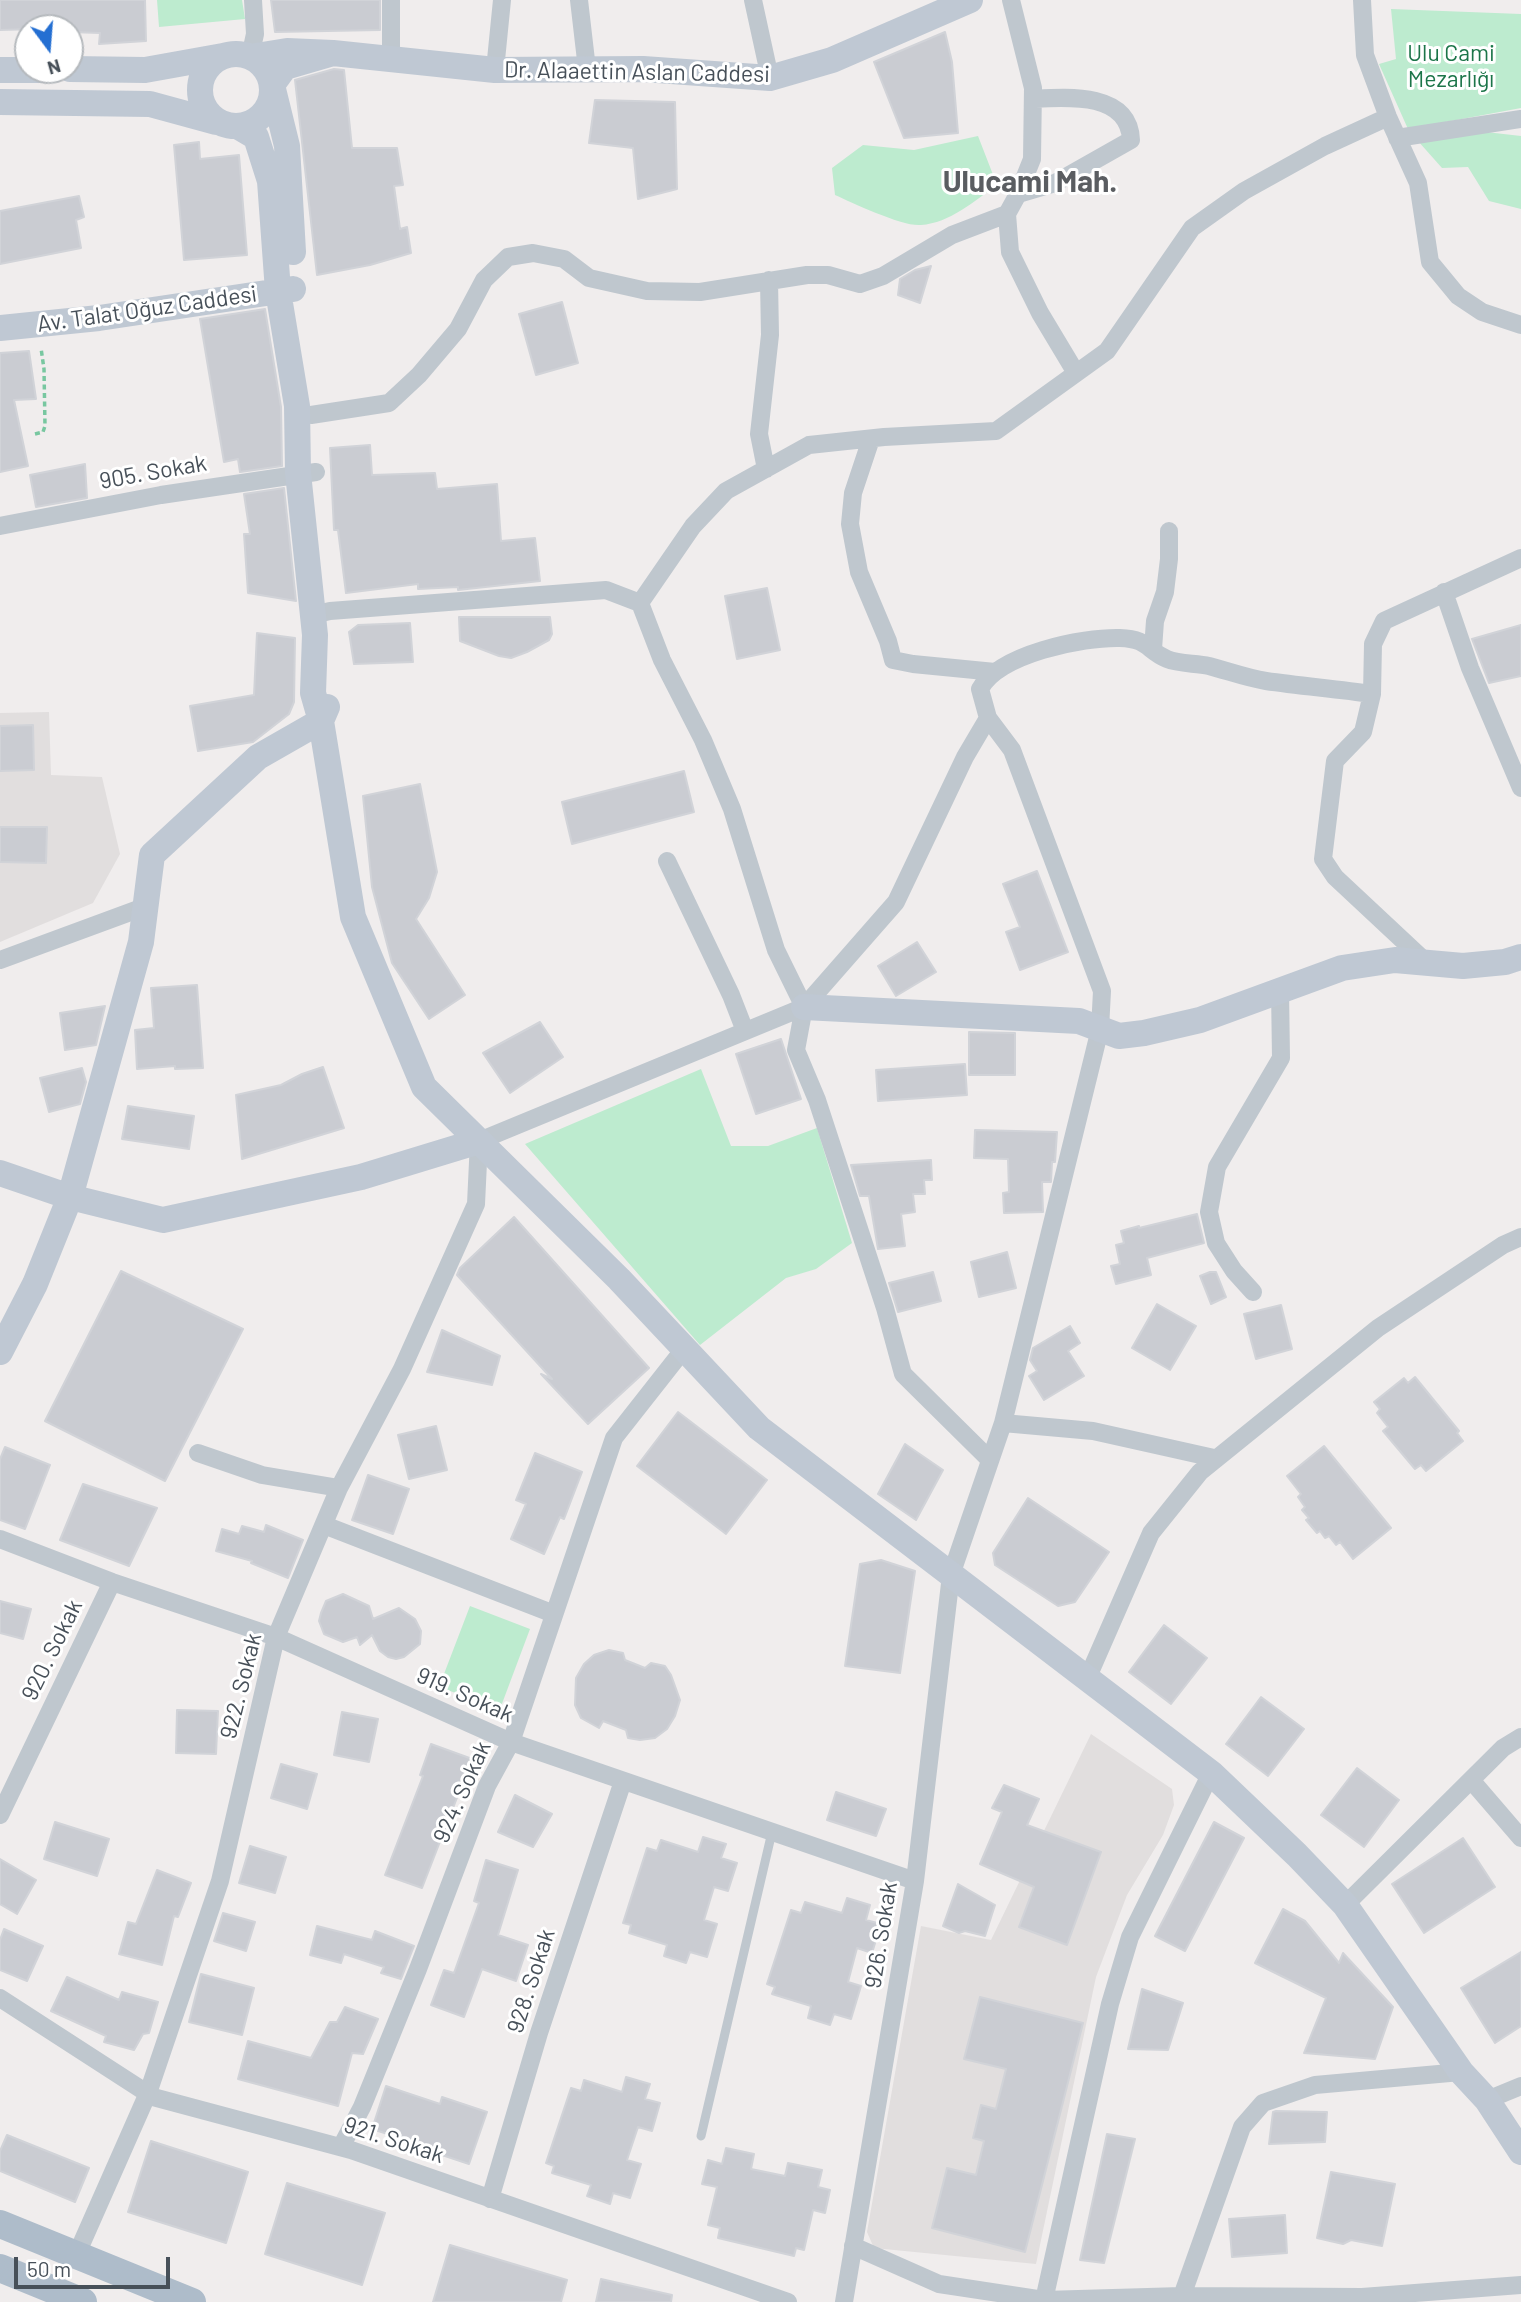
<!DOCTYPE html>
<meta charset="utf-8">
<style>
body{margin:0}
#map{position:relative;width:1521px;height:2302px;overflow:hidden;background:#f0eded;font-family:Barlow,sans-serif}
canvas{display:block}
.north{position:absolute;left:14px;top:14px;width:70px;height:70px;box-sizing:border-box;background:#fff;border:2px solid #b5b9bd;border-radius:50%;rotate:164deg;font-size:19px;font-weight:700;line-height:28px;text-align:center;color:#475059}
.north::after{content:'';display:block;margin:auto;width:24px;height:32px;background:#246fd2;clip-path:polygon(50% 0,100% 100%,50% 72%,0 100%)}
.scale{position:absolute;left:14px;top:2257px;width:156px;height:32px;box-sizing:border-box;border:4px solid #475059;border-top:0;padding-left:9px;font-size:21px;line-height:24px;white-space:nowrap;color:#475059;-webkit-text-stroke:5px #fff;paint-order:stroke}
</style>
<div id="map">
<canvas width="1521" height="2302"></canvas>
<div class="north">N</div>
<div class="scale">50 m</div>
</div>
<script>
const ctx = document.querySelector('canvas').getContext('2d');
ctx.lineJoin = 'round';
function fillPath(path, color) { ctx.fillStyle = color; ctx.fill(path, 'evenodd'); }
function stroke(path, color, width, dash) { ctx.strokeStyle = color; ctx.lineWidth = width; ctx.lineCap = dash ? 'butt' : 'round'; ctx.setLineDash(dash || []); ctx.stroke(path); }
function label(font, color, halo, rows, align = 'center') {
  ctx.font = font + ' Barlow,sans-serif'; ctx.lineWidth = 6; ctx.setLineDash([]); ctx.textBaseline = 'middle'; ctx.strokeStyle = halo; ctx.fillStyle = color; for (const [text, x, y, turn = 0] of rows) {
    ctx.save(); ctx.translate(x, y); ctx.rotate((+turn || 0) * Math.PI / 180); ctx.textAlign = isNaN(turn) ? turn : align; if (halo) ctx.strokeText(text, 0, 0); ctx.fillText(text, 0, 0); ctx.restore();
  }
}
fillPath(new Path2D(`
 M49,712L51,775L102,777L120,854L93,903L0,942V713Z
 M1091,1734L1172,1789L1174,1805L1163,1835L1127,1895L1096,1977L1036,2264L874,2248L867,2232L921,1926L991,1940Z`), '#e1dede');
fillPath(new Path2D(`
 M157,0H242L245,19L159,27Z
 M1391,9L1521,14V108L1408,129L1379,64L1396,59Z
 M1486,132L1521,136V209L1489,201L1468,167L1442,168L1418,141Z
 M978,136L997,185C974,201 950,223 921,225C903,227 853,203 835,195L832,168L863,145L914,150Z
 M701,1069L731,1146H768L817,1128L852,1243L816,1269L786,1278L700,1345L525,1144Z
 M470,1606L530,1629L500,1709L439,1687Z`), '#bdebcf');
const building = new Path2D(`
 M0,0H145L146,41L99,44L100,33L70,32V28L0,30Z
 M271,0H380V30L275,32Z
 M945,32L952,62L958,133L904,138L874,62Z
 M334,69L344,70L352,148H397L403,185L394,186L400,229L407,227L411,253L370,265L317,275L295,80Z
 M595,100L675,102L677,189L638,199L633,148L589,143Z
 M199,142L200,159L239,155L247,255L184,260L174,145Z
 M79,196L84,217L76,220L81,248L0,264V211Z
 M931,266L920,303L898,295L900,279L915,270Z
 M562,302L578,363L536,375L519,314Z
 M265,309L281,407L282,466L240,472L238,459L224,462L200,319Z
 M29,351L36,399L14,400L28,466L0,472V353Z
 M370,445L372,475L435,473L437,489L497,484L501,541L535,538L540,581L458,590V587L418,589V584L346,593L338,530H334L330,448Z
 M85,464L87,498L36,507L30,475Z
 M284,488L296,601L248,593L244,534H250L244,494Z
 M767,588L780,650L737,659L725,596Z
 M459,617H550L552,634L549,640L527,652L511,658L499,656L460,641Z
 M410,623L413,662L354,664L349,632L358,625Z
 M1521,625V676L1489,683L1472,639Z
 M257,633L295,638L294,702L289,714L253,742L198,751L190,706L254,695Z
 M33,725L34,770L0,771V726Z
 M684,771L694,812L572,844L562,802Z
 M420,784L437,872L429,898L416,919L465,995L429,1019L392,963L372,887L363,796Z
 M0,827H47L46,863L0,862Z
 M1037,871L1068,952L1020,970L1006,932L1020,927L1003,884Z
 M917,942L936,972L896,996L878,966Z
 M197,985L203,1068L175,1069V1066L137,1069L135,1030L154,1028L151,988Z
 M105,1006L96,1045L65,1050L60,1013Z
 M540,1022L563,1057L510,1093L483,1053Z
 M969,1032L1015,1033V1075H969Z
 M781,1039L801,1099L756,1114L736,1054Z
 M965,1064L967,1095L878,1101L876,1070Z
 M323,1067L344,1128L242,1159L236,1095L281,1085L302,1074Z
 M82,1068L86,1082L80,1104L49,1112L40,1078Z
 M128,1106L194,1116L189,1149L122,1139Z
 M975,1130L1057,1132L1055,1162H1052L1051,1182H1042L1043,1212L1004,1213L1003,1193L1009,1192L1008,1159L974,1158Z
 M931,1160L932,1180H924L925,1194H913L915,1212L901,1214L905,1246L878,1249L869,1196H860L851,1165Z
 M1197,1214L1204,1243L1147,1258L1151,1275L1116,1284L1111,1266L1120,1264L1116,1245L1124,1243L1121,1231L1139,1226V1228Z
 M514,1217L649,1368L588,1424L541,1374L552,1379L457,1275L460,1268Z
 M1007,1252L1016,1288L979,1297L971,1262Z
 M121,1271L243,1329L165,1481L45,1421Z
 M933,1272L941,1301L898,1312L889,1283Z
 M1210,1272H1216L1226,1297L1211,1304L1200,1276Z
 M1157,1304L1196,1326L1170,1370L1132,1348Z
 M1281,1305L1292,1349L1256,1359L1244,1314Z
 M1070,1326L1080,1343L1068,1351L1084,1376L1044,1400L1029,1376L1037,1371L1030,1360L1033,1348Z
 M442,1330L500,1356L492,1385L427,1372Z
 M1415,1377L1459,1431L1457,1433L1463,1441L1426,1471L1421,1465L1415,1469L1383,1431L1388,1427L1377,1413L1380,1409L1374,1402L1404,1378L1408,1383Z
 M678,1412L767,1480L726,1534L637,1466Z
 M436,1426L447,1470L409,1479L398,1435Z
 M905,1444L943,1470L916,1520L878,1494Z
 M1324,1446L1391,1528L1353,1559L1340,1542L1336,1545L1329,1536L1325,1538L1320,1531L1317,1533L1306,1520L1309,1518L1302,1510L1305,1507L1298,1497L1301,1494L1287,1476Z
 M5,1447L50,1465L25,1529L0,1520V1459Z
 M535,1453L582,1472L564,1519L560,1517L544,1554L511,1539L526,1504L516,1500Z
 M368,1475L409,1489L393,1534L352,1520Z
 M83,1484L157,1508L129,1566L60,1540Z
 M1028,1498L1109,1552L1075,1602L1058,1606L995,1565L993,1553Z
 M266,1525L303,1540L288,1578L251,1563L252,1561L216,1551L222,1529L239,1534L242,1526L264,1532Z
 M881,1560L915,1571L900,1673L845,1666L860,1564Z
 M343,1594L369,1606L373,1619L399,1608L415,1619L421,1631L420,1644L404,1657L396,1659L388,1657L380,1651L372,1635L360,1645L357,1637L343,1642L324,1634L319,1621L321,1613L326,1601Z
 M0,1601L31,1609L23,1639L0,1633Z
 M1164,1625L1207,1658L1171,1704L1129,1672Z
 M609,1650L623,1653L625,1660L645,1668L651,1663L665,1666L671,1675L680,1700L675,1716L667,1729L655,1738L640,1740L628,1738L626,1730L603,1721L599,1728L581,1718L575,1705L576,1678L584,1664L594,1655Z
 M1261,1697L1304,1729L1268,1776L1226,1744Z
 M177,1710L218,1711L216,1754L176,1753Z
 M342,1712L378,1719L369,1762L334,1755Z
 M431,1744L475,1760L463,1791L460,1790L422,1888L385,1875L423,1776L420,1775Z
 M281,1764L317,1774L307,1809L271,1798Z
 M1357,1768L1399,1800L1364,1847L1321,1815Z
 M1004,1785L1039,1799L1027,1825L1101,1852L1067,1945L1019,1927L1034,1887L980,1864L1002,1812L992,1808Z
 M836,1792L886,1809L876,1836L827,1820Z
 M515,1795L552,1814L533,1847L498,1832Z
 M55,1822L109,1839L97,1876L44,1859Z
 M1214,1822L1244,1838L1185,1951L1155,1936Z
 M703,1837L726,1844L721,1858L737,1863L728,1891L714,1887L704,1920L717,1924L707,1957L690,1952L686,1963L664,1956L667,1945L629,1933L631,1925L623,1923L647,1848L657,1851L661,1840L698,1852Z
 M1463,1838L1495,1887L1424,1933L1392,1884Z
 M250,1846L286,1857L275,1893L239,1883Z
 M0,1859L36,1880L17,1914L0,1904Z
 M486,1860L518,1870L498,1935L528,1945L516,1981L482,1969L464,2017L431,2005L444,1970L454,1973L479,1903L474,1901Z
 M157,1870L191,1883L178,1917L174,1916L162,1965L119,1954L128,1922L136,1924Z
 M958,1884L995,1905L985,1936L965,1931L959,1933L943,1926Z
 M847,1898L870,1905L866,1920L881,1924L872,1953L857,1948L848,1982L861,1986L851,2019L834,2014L830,2025L808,2018L811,2006L772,1994L775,1987L767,1984L791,1910L801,1913L805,1902L842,1913Z
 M1283,1909L1305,1921L1339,1963L1343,1953L1393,2007L1375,2059L1304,2053L1326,1998L1255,1963Z
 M223,1913L255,1922L246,1951L214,1941Z
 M317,1926L372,1940L375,1931L414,1946L401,1979L381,1973L384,1967L344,1954L341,1963L310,1955Z
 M4,1929L43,1946L27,1981L0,1970V1940Z
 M1521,1952V2026L1495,2043L1461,1988Z
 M201,1974L254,1988L242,2035L189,2022Z
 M67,1977L119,2000L122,1992L158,2002L149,2033L143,2034L134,2050L104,2042L106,2036L51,2011Z
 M1142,1989L1183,2003L1168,2050L1128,2049Z
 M980,1997L1083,2023L1025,2252L932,2228L947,2168L976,2175L984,2141L973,2138L981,2105L996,2109L1006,2069L964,2059Z
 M345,2007L378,2019L363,2054L352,2053L338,2106L238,2079L248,2041L311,2058L330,2022H337Z
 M626,2077L650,2084L645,2099L660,2103L652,2131L638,2127L627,2160L641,2164L630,2198L613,2193L610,2204L587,2196L591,2185L552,2173L554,2166L546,2163L571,2088L581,2091L584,2080L622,2092Z
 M386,2086L440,2104L442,2097L487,2112L469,2164L424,2149L425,2146L372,2129Z
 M1276,2111L1327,2112L1325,2142L1269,2144L1273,2112Z
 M1107,2134L1135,2139L1104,2263L1080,2260Z
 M7,2135L89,2168L75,2202L0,2171V2151Z
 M151,2141L248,2172L226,2243L128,2212Z
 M726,2148L754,2154L751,2169L785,2176L788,2163L822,2170L818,2187L830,2190L825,2213L813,2210L804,2250L796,2248L794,2256L718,2238L720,2228L708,2225L717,2187L702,2184L708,2160L722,2164Z
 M1331,2172L1395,2184L1382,2246L1351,2240L1343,2244L1317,2238Z
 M287,2183L385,2213L362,2285L265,2254Z
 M1285,2215L1287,2253L1232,2257L1229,2219Z
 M450,2245L567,2280L561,2302H433Z
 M601,2279L672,2295L671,2302H596Z`);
fillPath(building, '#caccd2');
stroke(building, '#d1d3d8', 2);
stroke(new Path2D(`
 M35,434L43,432L45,426L44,369L41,348`), '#78c7a0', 3.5, [5, 3.5]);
stroke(new Path2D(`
 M701,2136L772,1832`), '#bfc7ce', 9);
stroke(new Path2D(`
 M579,0L587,69
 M753,0L770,78
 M1011,0L1033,88L1032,159L1018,194L1007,214L1010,252L1040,313L1076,373
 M1362,0L1365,55L1388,117L1418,183L1430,262L1458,296L1482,312L1521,325
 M250,57L255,34L253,0
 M391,59V0
 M495,70L502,0
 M1397,138L1521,119
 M1018,194L1055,183L1131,140C1129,92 1067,97 1033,99
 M311,415L389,403L419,375L458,329L484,280L508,257L533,253L564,259L589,278L647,291L700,292L807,275H828L860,284L883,276L952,235L1007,214
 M871,439L853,493L850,524L859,572L888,641L893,660L913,664L995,672
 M766,469L759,434L770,335L769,280
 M0,526L161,495L316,472
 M1444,592L1470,668L1521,788
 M640,603L693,526L726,491L809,445L884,437L996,431L1107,351L1192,228L1244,191L1325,146L1388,117
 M313,615L330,611L606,590L640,603L662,660L703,740L732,809L776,950L804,1007L796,1050L817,1100L885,1308L903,1374L990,1460
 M1153,649L1155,621L1165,592L1169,559V531
 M667,861L731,995L745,1031
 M0,960L144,907
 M1426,962L1335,877L1323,859L1335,761L1363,732L1372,694L1373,644L1384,621L1521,558
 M1253,1292L1234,1271L1216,1243L1209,1212L1217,1167L1281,1058L1280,990
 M1003,1423L1093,1431L1214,1458
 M198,1453L262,1475L339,1488
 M324,1525L554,1614
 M0,1539L112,1582L276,1637L511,1742L915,1881
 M1088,1677L1151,1533L1200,1472L1378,1328L1503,1245L1521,1237
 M1471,1780L1521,1838
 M0,1815L112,1582
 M1345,1905L1503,1748L1521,1737
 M0,1998L153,2097L351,2150L788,2302
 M1487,2100L1521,2086
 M341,2147L362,2107L418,1969L487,1786L511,1742L614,1438L684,1349
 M490,2199L539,2033L623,1781
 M853,2246L939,2284L1044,2300L1182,2296L1362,2297L1521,2285
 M76,2256L148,2093L220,1881L276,1637L339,1488L402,1369L476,1204L479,1141L804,1007L896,902L965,757L988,718
 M1182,2296L1242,2127L1263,2103L1315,2085L1461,2072
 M1044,2300L1110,2004L1130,1937L1211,1773
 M844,2302L915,1881L951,1575L1003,1423L1100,1029L1102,991L1012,750L988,718L980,689C999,654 1082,637 1120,638C1149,639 1146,650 1167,659C1179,664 1196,663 1209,666C1228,671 1247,678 1266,681C1301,686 1337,689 1372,694`), '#bfc7ce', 18);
stroke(new Path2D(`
 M333,53L495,70L643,69L770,78L832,60L970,0
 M200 90a36 36 0 1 1 72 0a36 36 0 1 1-72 0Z
 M250,57L287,51L333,53L285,67L272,85L287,146L293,252
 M70,69L145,70L223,56
 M0,70H42
 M0,102L150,104L216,122
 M239,127L256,137L270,181L278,291L297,406L298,473L315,635L313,693L321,721L353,917L424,1087L619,1279L759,1428L1211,1773L1297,1855L1345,1905L1461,2072L1487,2100L1521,2152
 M0,328L99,318L293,289
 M804,1007L1079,1021L1119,1036L1144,1033L1200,1020L1342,968L1395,960L1463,966L1505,962L1521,957
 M0,1173L70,1197L163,1220L361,1177L479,1141
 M0,1352L35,1284L70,1197L141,942L152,855L258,757L321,721L327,707`), '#bfc8d3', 26);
stroke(new Path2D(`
 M0,2224L192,2302
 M0,2268L83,2302`), '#aebcca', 28);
label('23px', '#1c7549', '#fff', [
 ["Ulu Cami",1451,53],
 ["Mezarlığı",1451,79]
]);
label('23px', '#475059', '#fff', [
 ["Dr. Alaaettin Aslan Caddesi",637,72,1],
 ["Av. Talat Oğuz Caddesi",147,309,-8],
 ["905. Sokak",153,472,-10],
 ["920. Sokak",52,1650,-64],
 ["922. Sokak",241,1686,-76],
 ["919. Sokak",465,1695,24],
 ["924. Sokak",462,1792,-66],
 ["926. Sokak",881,1935,-81],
 ["928. Sokak",531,1981,-72],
 ["921. Sokak",394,2140,18]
]);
label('bold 30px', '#5a5d61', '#fff', [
 ["Ulucami Mah.",1030,182]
]);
</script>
